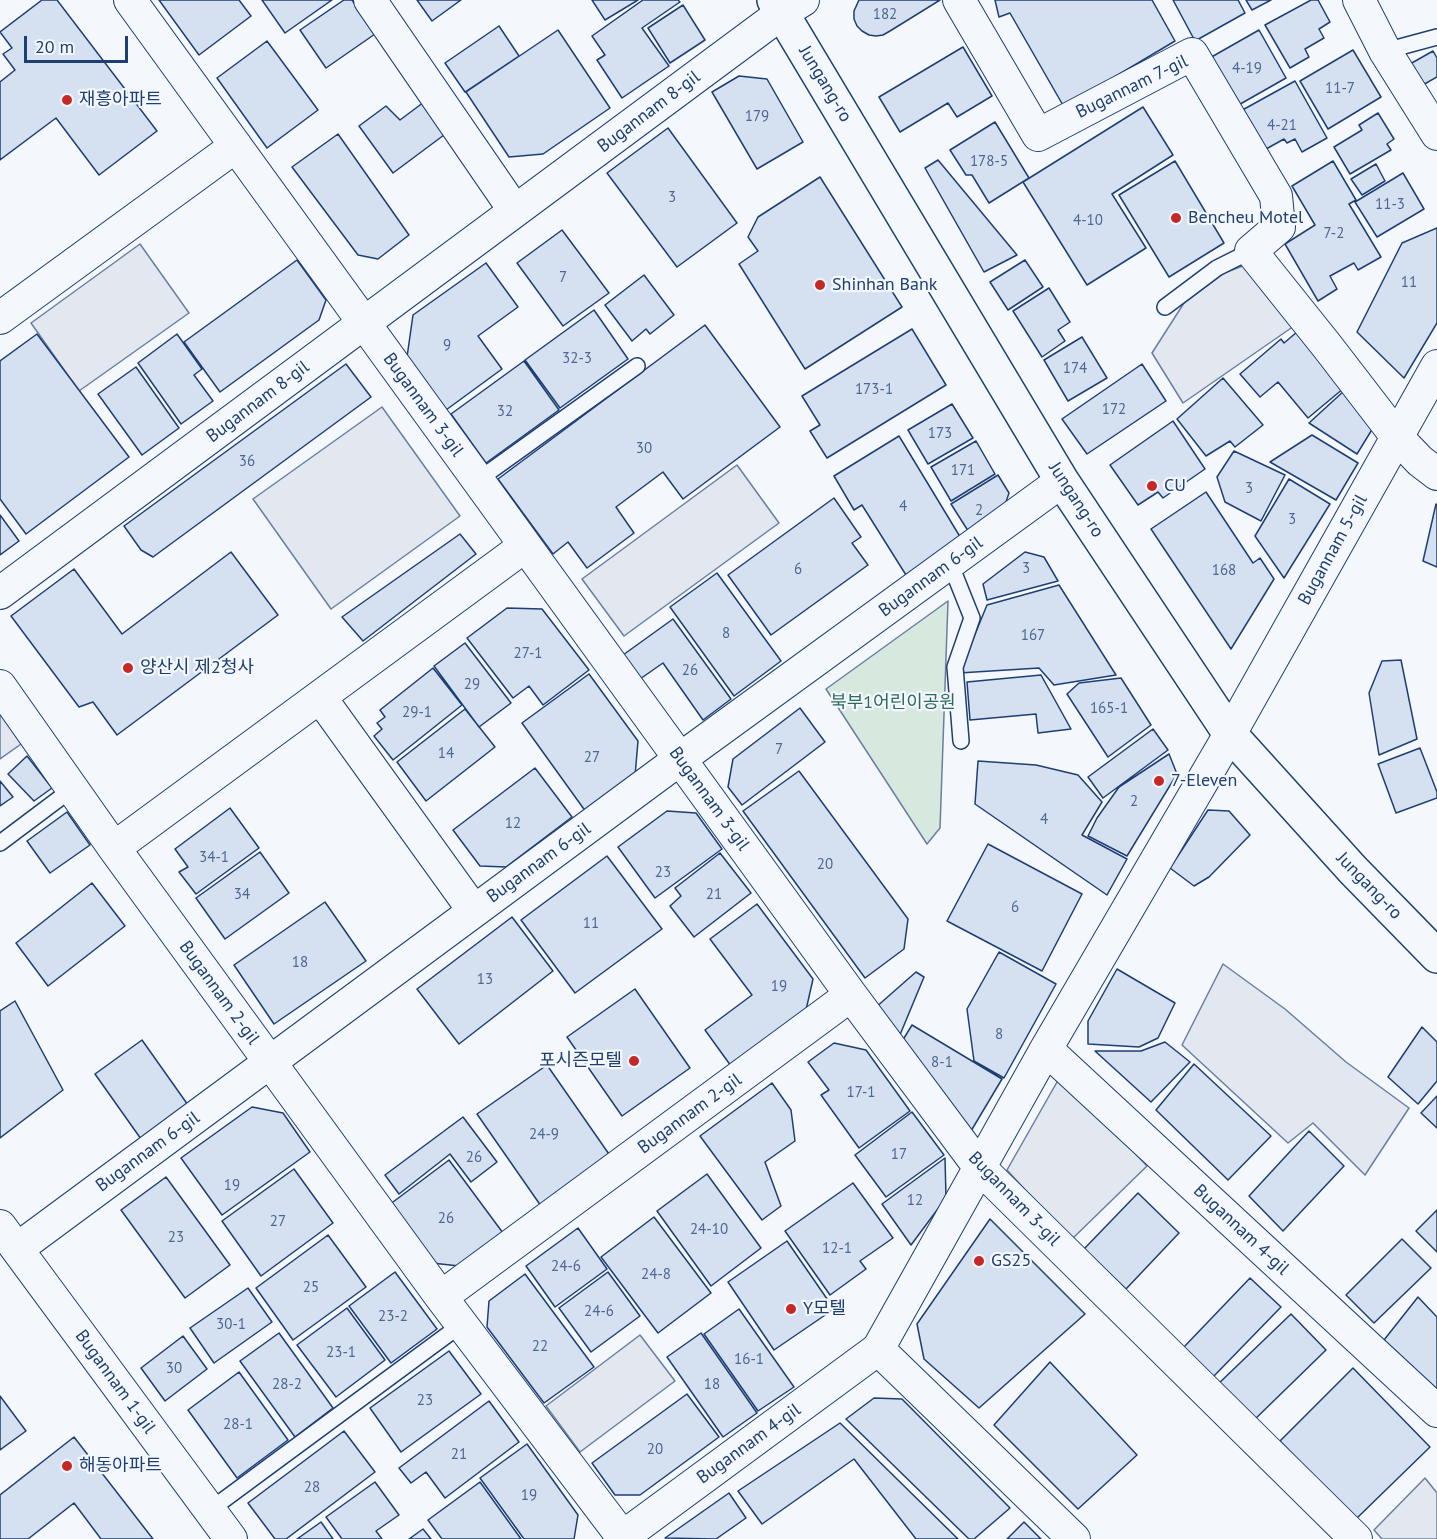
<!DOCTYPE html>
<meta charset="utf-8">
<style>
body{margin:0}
#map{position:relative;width:1437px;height:1539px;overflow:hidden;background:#f4f7fb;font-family:"PT Sans",sans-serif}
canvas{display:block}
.scale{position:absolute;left:24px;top:36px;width:104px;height:27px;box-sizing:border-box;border:3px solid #1d3f73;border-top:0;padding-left:8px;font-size:18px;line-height:21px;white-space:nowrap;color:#1d3f73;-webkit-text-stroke:4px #f4f7fb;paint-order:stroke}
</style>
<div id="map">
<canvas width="1437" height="1539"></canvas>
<div class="scale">20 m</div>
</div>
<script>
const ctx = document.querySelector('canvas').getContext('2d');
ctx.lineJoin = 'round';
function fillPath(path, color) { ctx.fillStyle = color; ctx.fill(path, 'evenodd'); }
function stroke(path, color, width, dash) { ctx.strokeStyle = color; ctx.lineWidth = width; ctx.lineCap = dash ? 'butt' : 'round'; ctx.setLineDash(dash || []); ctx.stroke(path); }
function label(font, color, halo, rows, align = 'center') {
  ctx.font = font + ' "PT Sans","Noto Sans KR",sans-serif'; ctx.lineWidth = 4.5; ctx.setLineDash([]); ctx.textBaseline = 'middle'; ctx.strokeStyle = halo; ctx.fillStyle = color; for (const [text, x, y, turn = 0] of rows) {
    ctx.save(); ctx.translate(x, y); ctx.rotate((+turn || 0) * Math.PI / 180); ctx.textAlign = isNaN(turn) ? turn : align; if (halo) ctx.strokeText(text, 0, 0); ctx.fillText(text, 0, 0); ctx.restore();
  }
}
const green = new Path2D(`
 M948,601L940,828L927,844L826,689Z`);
fillPath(green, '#d7e8df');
stroke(green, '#687fa3', 1.5);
const parking = new Path2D(`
 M140,244L189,313L79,391L31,323Z
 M1248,264L1294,326L1183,403L1152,353L1184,303L1224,273Z
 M382,407L460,516L331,609L253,499Z
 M737,465L779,523L624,636L582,579Z
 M0,708L24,742L0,759Z
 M1223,964L1285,1009L1346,1062L1409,1108L1365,1175L1313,1123L1288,1143L1182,1045Z
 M1061,1075L1147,1166L1071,1240L1007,1170Z
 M640,1335L675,1381L580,1452L546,1406Z
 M1425,1478L1437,1493V1539H1382L1374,1530Z`);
fillPath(parking, '#e3e8f0');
stroke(parking, '#687fa3', 1.5);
const building = new Path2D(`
 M42,0H57L157,131L99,175L56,118L0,160V82L15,70L3,54L12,48L0,32Z
 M159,0H239L251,16L199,55Z
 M262,0H332L285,33Z
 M344,0H352L375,34L326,68L300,30Z
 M417,0H461L432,21Z
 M592,0H638L605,20Z
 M643,0H678L680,2L642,28L669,66L622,98L597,60L605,55L592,36Z
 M859,0H940L890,31L883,35L876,36L869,35L862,31L857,26L854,19V11Z
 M995,0H1152L1175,41L1064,107L1010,13L999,17Z
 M1173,0H1238L1245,13L1195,41Z
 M1246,0H1271L1252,10Z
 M1311,0H1318L1330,22L1319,29L1324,38L1305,49L1309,57L1290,68L1265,25Z
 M683,5L705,40L670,63L648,28Z
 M499,26L519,56L465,92L445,63Z
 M558,30L610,108L543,154L509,157L466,92Z
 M1259,30L1286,78L1235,107L1208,59Z
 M267,41L318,110L267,148L217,78Z
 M963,47L992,96L957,117L948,103L900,132L879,97Z
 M1353,50L1381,97L1328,129L1300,81Z
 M1433,51L1437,58V77L1421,86L1410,64Z
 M739,76L767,79L803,142L757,169L712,92Z
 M1295,81L1327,138L1302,152L1295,139L1287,143L1284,139L1259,153L1237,113Z
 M424,102L448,132L393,173L359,126L386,106L400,120Z
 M1143,107L1173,155L1112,194L1146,248L1087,285L1023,182Z
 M1378,113L1394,139L1387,144L1391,150L1350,174L1334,147L1362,130L1359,125Z
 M995,122L1029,178L989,203L972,175H966L950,150Z
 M668,128L737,223L677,267L607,173Z
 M338,134L409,235L378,259L358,255L292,167Z
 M938,160L1017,255L984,272L925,168Z
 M1175,161L1224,243L1169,277L1119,195Z
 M1333,161L1356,200L1349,204L1381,257L1358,270L1354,263L1330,276L1337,289L1318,301L1285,244L1315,225L1292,186Z
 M1376,164L1385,181L1362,195L1351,179Z
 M1403,173L1424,209L1377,237L1355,202Z
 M820,177L902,307L805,369L739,264L758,251L748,237L758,217Z
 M1437,228V323L1404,378L1357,332L1402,243Z
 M562,230L609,293L563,326L517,263Z
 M297,260L326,300L319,320L220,392L184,342Z
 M1025,260L1043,287L1008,310L990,282Z
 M486,263L518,307L478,336L502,369L446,410L407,357L413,315Z
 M644,275L674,315L650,334L646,329L632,341L605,305Z
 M1049,288L1070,322L1058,330L1065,341L1042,357L1013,311Z
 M594,310L628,359L560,408L525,360Z
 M705,325L780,427L683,499L663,472L616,507L634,533L587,568L568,542L553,554L498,479Z
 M912,329L946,385L827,458L810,431L820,425L802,396Z
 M1297,332L1344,388L1308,418L1278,382L1260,397L1240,374L1281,339L1284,343Z
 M37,334L129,457L26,534L0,499V361Z
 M177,334L202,369L194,375L213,401L181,424L138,363Z
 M1082,337L1107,378L1068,401L1044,360Z
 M524,361L559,410L486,463L451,414Z
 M346,364L371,397L153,557L141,550L124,526Z
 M1142,364L1166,401L1087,454L1062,419Z
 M136,367L179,428L142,455L98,394Z
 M1223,378L1263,425L1235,447L1230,441L1206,456L1177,419Z
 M1345,390L1376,423L1357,454L1309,423Z
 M952,404L973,438L928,464L908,430Z
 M1173,421L1205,469L1163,498L1158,492L1138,505L1110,465Z
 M1312,435L1358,463L1336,500L1270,462Z
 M899,436L962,540L906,575L862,505L854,510L834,476Z
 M976,441L995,474L951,501L931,467Z
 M1234,451L1285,475L1261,521L1225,502L1217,477Z
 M998,475L1009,493L1001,517L972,537L951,504Z
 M1289,479L1330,504L1284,578L1255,536Z
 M1206,492L1253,563L1260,558L1274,579L1231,649L1151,529Z
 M834,498L861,537L852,543L868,565L771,635L728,575Z
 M1436,504L1437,505V567L1423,561Z
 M0,515L19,541L0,555Z
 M460,534L476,554L363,641L342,617Z
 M231,552L278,615L117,735L93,702L79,707L11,616L74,569L122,634Z
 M1025,552L1044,557L1058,581L987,600L983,584Z
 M717,573L781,661L734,696L670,607Z
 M1059,585L1116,675L1054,685L1039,668L959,673L987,605Z
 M507,608L542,609L589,670L543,705L529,686L513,698L467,638Z
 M673,619L731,699L703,720L663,663L640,679L623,655Z
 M465,643L511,703L479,727L434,666Z
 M1401,660L1417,739L1379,755L1369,693L1382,661Z
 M433,668L462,705L393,760L374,736L382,729L377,723L385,717L380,710Z
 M589,674L638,741L635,776L586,812L522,723Z
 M1041,675L1071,729L1038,733L1036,714L970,720L967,682Z
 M1121,678L1151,725L1108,757L1067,694L1079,683Z
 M800,708L825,742L742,805L728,787L733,759Z
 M465,709L495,747L426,801L397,762Z
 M1153,729L1168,750L1103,798L1088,777Z
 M1420,748L1437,792V798L1396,813L1378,764Z
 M1169,754L1177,774L1127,856L1088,836L1097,818L1119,787Z
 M27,756L52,788L34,801L8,774Z
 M978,761L1036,765L1078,775L1102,802L1082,835L1127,859L1107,895L975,804Z
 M535,768L572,817L506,867L480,866L453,830Z
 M799,771L908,919L904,949L865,978L743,811Z
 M0,781L13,797L0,806Z
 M230,808L259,848L196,894L179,872L188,867L175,849Z
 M1208,810L1229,811L1250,835L1209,877L1194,886L1170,868Z
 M667,811L696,813L722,849L655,898L618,847Z
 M67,812L90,845L50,873L27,841Z
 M988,844L1082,894L1042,971L947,921Z
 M260,852L289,893L225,939L196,898Z
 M720,853L751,893L694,937L670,906L681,896L675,888Z
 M607,856L662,929L575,993L521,920Z
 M92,883L125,926L48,986L16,943Z
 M325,902L366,961L274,1024L234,965Z
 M757,904L813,979L806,1010L731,1066L705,1030L752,995L710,939Z
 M512,917L553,971L459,1044L417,989Z
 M999,952L1056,984L1004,1078L974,1061L967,1009Z
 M1117,969L1175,1003L1158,1038L1139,1047L1088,1044V1021Z
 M916,972L924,977L897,1042L875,1008Z
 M635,989L690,1068L622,1116L567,1037Z
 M15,1001L63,1090L0,1138V1011Z
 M912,1025L1002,1079L971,1131L898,1048Z
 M1422,1027L1437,1042V1081L1418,1104L1388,1077Z
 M142,1040L188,1105L141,1139L95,1074Z
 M1165,1042L1190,1062L1151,1102L1095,1051H1141Z
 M834,1043L866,1050L910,1111L859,1148L821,1095L829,1090L808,1062Z
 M1194,1064L1271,1136L1228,1180L1156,1110Z
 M547,1065L611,1157L541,1206L477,1114Z
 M772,1083L791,1110L795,1141L765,1162L781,1206L762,1220L700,1136Z
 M1437,1096V1128L1421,1113Z
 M252,1107L283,1113L310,1152L222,1215L181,1158Z
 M912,1112L944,1155L886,1197L855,1155Z
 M463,1117L497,1162L471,1182L450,1154L399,1194L385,1175Z
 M1309,1131L1344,1166L1283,1231L1249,1196Z
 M945,1158L946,1198L911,1245L882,1204Z
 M449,1160L503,1233L459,1266L432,1263L389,1205Z
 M294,1169L333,1223L261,1276L222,1221Z
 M707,1174L761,1248L711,1286L657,1211Z
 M166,1177L230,1265L185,1298L121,1210Z
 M853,1183L893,1238L860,1261L866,1269L830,1295L785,1231Z
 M1138,1193L1179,1233L1126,1289L1084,1249Z
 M1437,1210V1252L1416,1231Z
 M654,1217L711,1293L658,1333L601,1257Z
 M990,1219L1085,1314L979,1408L924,1359L917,1324Z
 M578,1228L607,1269L555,1307L526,1266Z
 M328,1235L366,1287L293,1340L256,1288Z
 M1402,1239L1431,1268L1374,1323L1346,1295Z
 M787,1241L834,1309L774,1350L728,1282Z
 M395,1272L437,1329L391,1363L349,1306Z
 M608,1272L640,1316L591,1352L559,1308Z
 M525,1274L594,1367L544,1403L487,1327L489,1301Z
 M1250,1278L1281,1307L1213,1377L1183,1348Z
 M248,1288L272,1322L214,1363L190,1328Z
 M1418,1297L1437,1317V1390L1384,1340Z
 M347,1308L385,1360L336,1397L297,1345Z
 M739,1309L794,1387L758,1411L704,1334Z
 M1291,1314L1326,1350L1250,1424L1215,1387Z
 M279,1333L333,1408L295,1437L240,1361Z
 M701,1333L757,1413L723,1437L667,1357Z
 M183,1336L207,1369L165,1401L141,1368Z
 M449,1351L481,1394L401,1452L370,1408Z
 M1050,1362L1137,1455L1078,1509L994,1425Z
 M1353,1368L1430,1447L1356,1519L1280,1441Z
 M239,1372L288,1440L237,1478L188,1410Z
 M687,1394L719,1437L640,1495H615L592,1463Z
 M0,1396L26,1431L0,1450Z
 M874,1398L902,1399L1010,1508L974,1539H969L846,1419Z
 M489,1401L519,1442L445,1498L426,1472L411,1483L399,1468Z
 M840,1423L958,1539H916L854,1459L762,1524L738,1491Z
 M344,1431L375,1472L286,1539H275L248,1503Z
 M74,1437L153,1539H101L74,1503L28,1539H0V1495Z
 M527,1444L578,1515L574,1539H524L480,1478Z
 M375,1482L399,1515L376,1531L382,1539H342L326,1517Z
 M480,1482L521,1539H442L428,1520Z
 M729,1493L746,1518L716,1539L665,1538Z
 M321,1522L333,1539H297Z
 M1024,1522L1041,1539H1007Z
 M423,1529L431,1539H409Z`);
fillPath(building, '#d5e0f0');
stroke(building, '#1d3f73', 1.5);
const service = new Path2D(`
 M1385,51L1437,37
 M1165,307L1217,268L1251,251
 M478,480L637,366
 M950,563L972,618L955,667L961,741
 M0,843L72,789
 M210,1510L462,1324`);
const minor = new Path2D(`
 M130,0L851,995L980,1168L1356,1539
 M370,0L515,211
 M959,0L1038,135L1192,54L1276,196L1279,227L1251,251L1327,346L1397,437L1420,461L1437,474
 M1359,0L1385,51L1437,134
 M0,318L236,146
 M0,593L782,13L803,0
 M0,686L114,848L441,1297L624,1539
 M320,697L474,911
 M114,848L525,546
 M1046,1049L1437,1411
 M0,1226L231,1539
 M17,1249L680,759L1062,481
 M441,1297L851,995
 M878,1349L1074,1539
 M620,1539L878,1349L1046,1049L1230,734L1437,366`);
const secondary = new Path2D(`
 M774,0L1062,481L1230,734L1353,870L1437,956`);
stroke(service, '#1d3f73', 18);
stroke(minor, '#1d3f73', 34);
stroke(secondary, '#1d3f73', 36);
stroke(service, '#f4f7fb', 15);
stroke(minor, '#f4f7fb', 32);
stroke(secondary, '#f4f7fb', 33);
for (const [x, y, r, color] of [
 [67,100,6,"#c62828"],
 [1176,218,6,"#c62828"],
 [820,285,6,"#c62828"],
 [1152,486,6,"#c62828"],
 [128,668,6,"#c62828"],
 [1159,781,6,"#c62828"],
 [634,1061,6,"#c62828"],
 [979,1261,6,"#c62828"],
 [791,1309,6,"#c62828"],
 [67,1466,6,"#c62828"]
]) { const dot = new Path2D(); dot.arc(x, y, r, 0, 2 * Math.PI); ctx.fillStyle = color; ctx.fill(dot); stroke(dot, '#f4f7fb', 2); }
label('15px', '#4b6792', null, [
 ["182",885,15],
 ["4-19",1247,69],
 ["11-7",1340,89],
 ["179",757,117],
 ["4-21",1282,126],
 ["178-5",989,162],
 ["3",672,198],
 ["11-3",1390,205],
 ["4-10",1088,221],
 ["7-2",1334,234],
 ["7",563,278],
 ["11",1409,283],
 ["9",447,346],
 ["32-3",577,359],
 ["174",1075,369],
 ["173-1",874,390],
 ["172",1114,410],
 ["32",505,412],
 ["173",940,434],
 ["30",644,449],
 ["36",247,462],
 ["171",963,471],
 ["3",1249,489],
 ["4",903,507],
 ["2",979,511],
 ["3",1292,520],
 ["3",1026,569],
 ["6",798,570],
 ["168",1224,571],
 ["8",726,634],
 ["167",1033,636],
 ["27-1",528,654],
 ["26",690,671],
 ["29",472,685],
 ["165-1",1109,709],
 ["29-1",417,713],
 ["7",779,750],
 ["14",446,754],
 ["27",592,758],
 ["2",1134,802],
 ["4",1044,820],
 ["12",513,824],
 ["34-1",214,858],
 ["20",825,865],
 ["23",663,873],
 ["34",242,895],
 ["21",714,895],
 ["6",1015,908],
 ["11",591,924],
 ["18",300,963],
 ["13",485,980],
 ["19",779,987],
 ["8",999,1035],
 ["8-1",942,1063],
 ["17-1",861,1093],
 ["24-9",544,1135],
 ["17",899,1155],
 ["26",474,1158],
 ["19",232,1186],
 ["12",915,1201],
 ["26",446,1219],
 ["27",278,1222],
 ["24-10",709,1230],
 ["23",176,1238],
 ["12-1",837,1249],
 ["24-6",566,1267],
 ["24-8",656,1275],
 ["25",311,1288],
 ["24-6",599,1312],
 ["23-2",393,1317],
 ["30-1",231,1325],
 ["22",540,1347],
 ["23-1",341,1353],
 ["16-1",749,1360],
 ["30",174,1369],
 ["28-2",287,1385],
 ["18",712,1385],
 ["23",425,1401],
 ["28-1",238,1425],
 ["20",655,1450],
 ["21",459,1455],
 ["28",312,1488],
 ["19",529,1496]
]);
label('18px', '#1d3f73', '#f4f7fb', [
 ["Jungang-ro",825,84,59],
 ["Bugannam 7-gil",1132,87,-26],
 ["Bugannam 8-gil",649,112,-37],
 ["Bugannam 8-gil",258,402,-37],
 ["Bugannam 3-gil",423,405,54],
 ["Jungang-ro",1076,500,57],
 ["Bugannam 5-gil",1333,550,-61],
 ["Bugannam 6-gil",931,577,-36],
 ["Bugannam 3-gil",709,799,54],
 ["Bugannam 6-gil",539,863,-36],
 ["Jungang-ro",1369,886,46],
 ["Bugannam 2-gil",219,993,54],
 ["Bugannam 2-gil",690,1114,-36],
 ["Bugannam 6-gil",148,1152,-36],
 ["Bugannam 3-gil",1014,1199,46],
 ["Bugannam 4-gil",1241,1230,43],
 ["Bugannam 1-gil",115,1382,54],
 ["Bugannam 4-gil",749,1444,-36]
]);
label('18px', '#1d3f73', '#f4f7fb', [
 ["재흥아파트",79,100],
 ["Bencheu Motel",1188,218],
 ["Shinhan Bank",832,285],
 ["CU",1164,486],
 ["양산시 제2청사",140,668],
 ["7-Eleven",1171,781],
 ["포시즌모텔",622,1061,"right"],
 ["GS25",991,1261],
 ["Y모텔",803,1309],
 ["해동아파트",79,1466]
], 'left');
label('18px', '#2c6c60', '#f4f7fb', [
 ["북부1어린이공원",893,703]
]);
</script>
